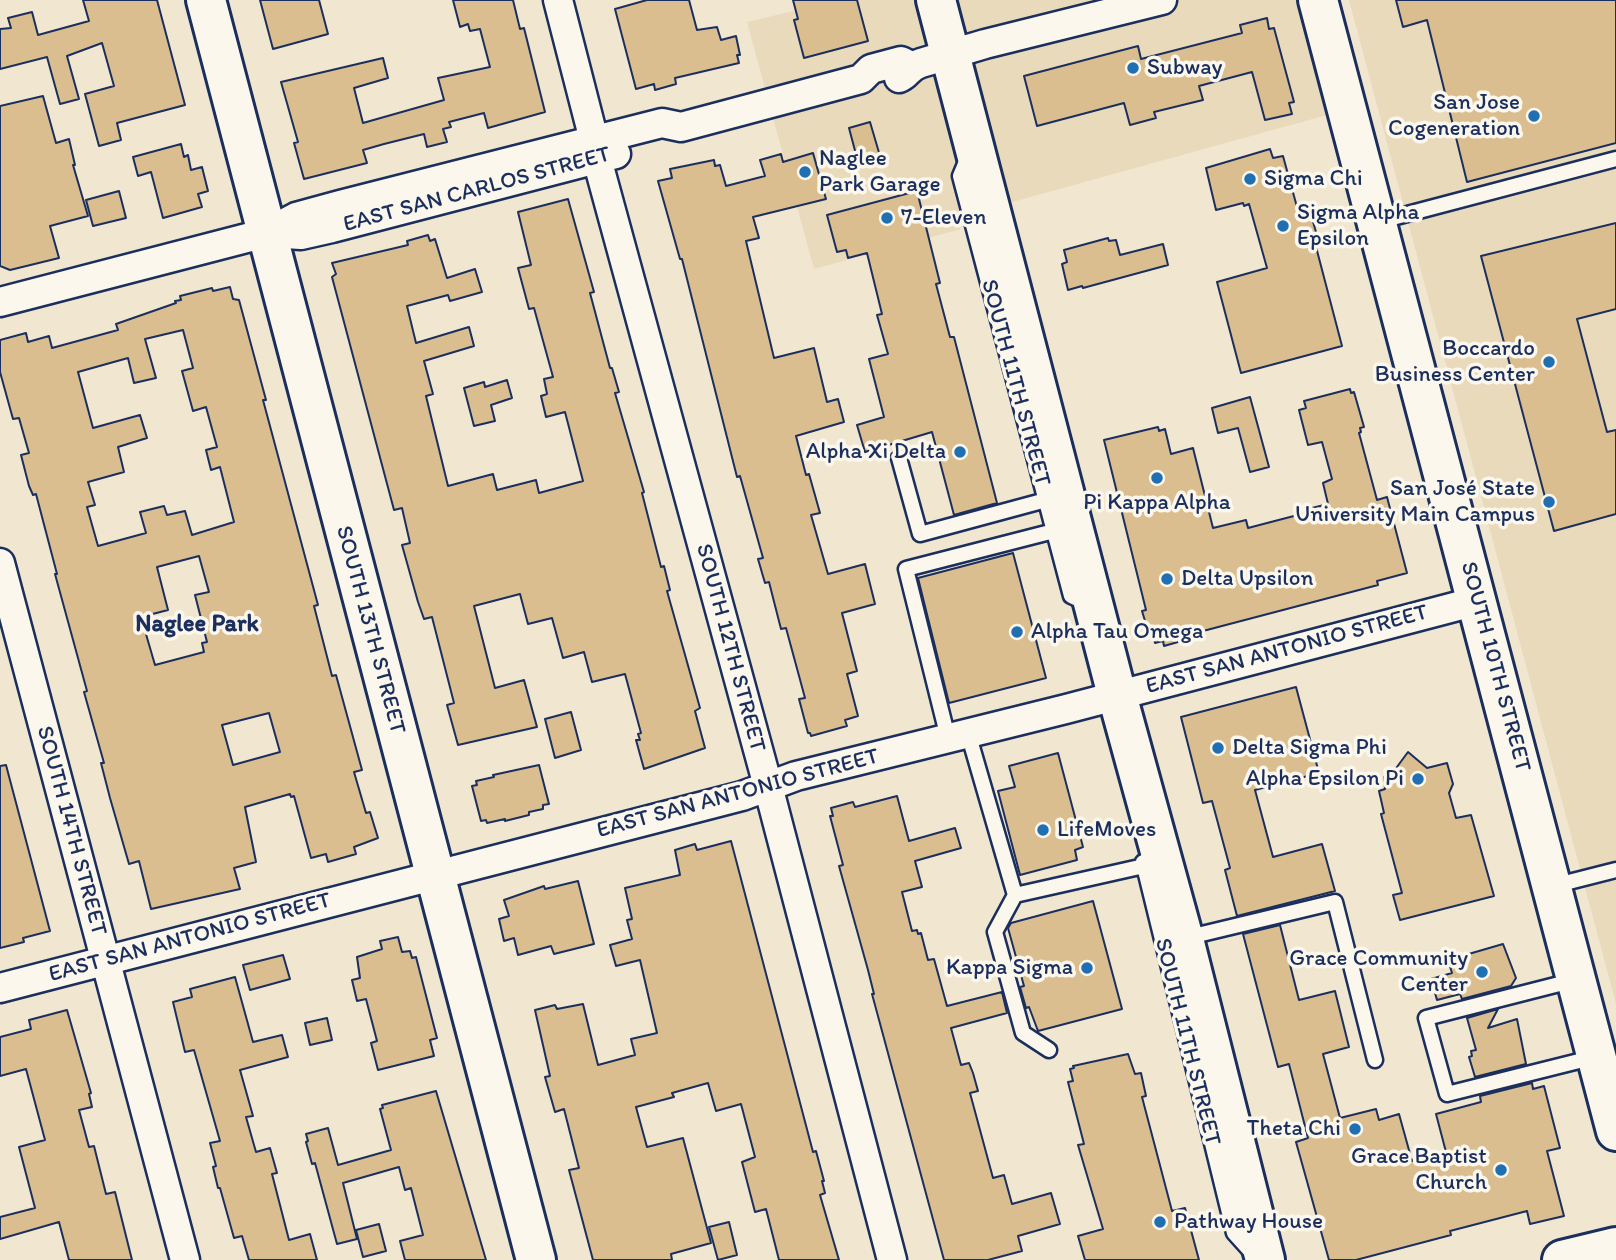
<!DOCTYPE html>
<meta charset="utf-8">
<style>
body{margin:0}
canvas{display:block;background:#f1e6d0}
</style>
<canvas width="1616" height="1260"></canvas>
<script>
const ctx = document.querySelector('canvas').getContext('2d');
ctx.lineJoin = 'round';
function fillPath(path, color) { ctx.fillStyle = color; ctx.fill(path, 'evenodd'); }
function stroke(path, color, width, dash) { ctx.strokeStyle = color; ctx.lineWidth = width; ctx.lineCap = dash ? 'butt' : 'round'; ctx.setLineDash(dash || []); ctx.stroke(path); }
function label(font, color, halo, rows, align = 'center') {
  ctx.font = font + ' Itim,sans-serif'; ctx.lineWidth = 7; ctx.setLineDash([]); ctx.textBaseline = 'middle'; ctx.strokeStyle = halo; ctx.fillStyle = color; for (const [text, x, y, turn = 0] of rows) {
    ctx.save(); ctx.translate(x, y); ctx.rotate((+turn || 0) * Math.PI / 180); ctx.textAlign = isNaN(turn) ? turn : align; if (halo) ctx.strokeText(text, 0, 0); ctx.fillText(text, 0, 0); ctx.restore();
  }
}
fillPath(new Path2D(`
 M840,0H1297L1327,115L958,217L961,229L814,269L747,22Z
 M1349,0H1616V1004Z`), '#eadabc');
const building = new Path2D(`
 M83,0H157L185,105L117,123L121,140L99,146L85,94L114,86L102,43L67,56L79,99L60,104L47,57L0,69V29L11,28L8,18L32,12L38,35L89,21Z
 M260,0H319L328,34L273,49Z
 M453,0H513L520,29L524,28L545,112L488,128L484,113L449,122L451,127L443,129L447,142L427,147L424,134L384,144L363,150L367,163L304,179L294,143L298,142L281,82L383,58L388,78L354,88L363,123L444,100L438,78L490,67L480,29L470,31L468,24L460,27Z
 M647,0H689L697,30L717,27L721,40L736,36L740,55H737L739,63L675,78L676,84L655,90L654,84L636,89L615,9Z
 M793,0H857L868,41L804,58L794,20L798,19Z
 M1396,0H1616V143L1467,182L1427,20L1403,27Z
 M1267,18L1269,29L1274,28L1294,102L1289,103L1292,114L1265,120L1252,72L1199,86L1203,100L1154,112L1156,118L1130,125L1124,103L1037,126L1024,76L1138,46L1141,59L1242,33L1240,25Z
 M43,96L56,143L69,139L75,165H73L88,216L50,226L59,258L10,270L0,266V106Z
 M870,122L880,156L858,162L849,128Z
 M181,144L184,157L188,155L191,170L202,167L208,191L198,194L202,207L163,218L151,172L138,176L133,157Z
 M1270,149L1273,158L1283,156L1297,207L1308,205L1319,242L1315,243L1342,346L1241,373L1217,282L1267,268L1249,204L1244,206L1243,203L1216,210L1206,168Z
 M813,153L826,199L753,217L759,238L746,241L774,358L814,348L827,402L838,399L844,422L796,436L806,475L809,474L820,513L811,515L828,574L865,564L875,604L842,613L857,671L847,674L858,716L845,720L847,726L811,736L810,733H808L799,699L805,698L786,628L781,629L769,582L765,583L758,559L763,558L740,476L737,477L682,259H680L658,181L672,178L670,169L714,160L715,166L720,165L726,186L765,176L760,160L781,154L783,162Z
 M119,191L126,218L93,226L86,200Z
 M917,191L940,283L936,284L950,337H954L997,503L954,515L932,432L865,452L857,425L884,417L869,359L888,354L877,315L882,314L867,253L848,258L846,250L837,252L827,215Z
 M568,199L594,292L590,293L610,368H612L619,392L615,393L644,492L642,493L661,567L664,566L670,590L667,591L700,708L695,711L705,748L644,769L636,740H640L638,734L641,733L625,674L592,682L584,652L563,658L552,618L528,624L520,594L474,606L495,688L524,680L537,727L458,745L447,705L454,703L432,617L424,619L418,602L402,545L410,543L402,508L394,510L332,277L336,274L332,263L408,245L407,241L428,235L430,241L435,239L447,278L475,269L482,292L450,301L448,295L407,306L416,343L469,327L474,346L424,361L433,394L426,396L448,486L493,474L497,490L536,480L539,493L583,481L565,412L546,417L541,396L547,394L544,379L553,377L534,308L529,309L518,268L531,265L518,212Z
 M1616,223V309L1577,319L1607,432L1616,430V514L1554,531L1481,256Z
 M1108,238L1109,241L1116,240L1120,255L1163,244L1168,265L1083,288L1082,286L1068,290L1062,264L1067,262L1064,250Z
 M230,287L233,299L239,300L266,400H263L318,605L314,606L332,676L336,675L362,770L354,772L366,813L370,812L378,838L354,847L356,854L328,862L326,854L311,858L294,796L291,797L290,794L245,807L256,862L234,868L240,889L151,909L139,861L129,864L110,798L101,763H104L84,692L87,691L55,574H57L36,494L33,495L29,486L21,455L29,453L19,418L13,419L0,372V340L26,333L28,342L49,336L52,348L118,330L116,324L176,303L175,301L181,300L180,296L212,288L213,291ZM183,330L193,368L182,371L193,411L206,407L217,447L206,450L211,470L220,467L234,522L192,535L185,511L167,515L164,506L140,512L146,533L98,546L87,507L95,505L88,482L124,472L118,447L147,438L140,415L93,428L78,372L128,358L134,383L156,378L145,339ZM199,556L209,592L195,595L207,642L202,643L204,652L155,665L141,617L168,610L157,567ZM269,713L280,752L233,765L222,725Z
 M507,380L512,398L491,405L495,421L474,426L464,388L484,382L485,387Z
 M1350,389L1351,393L1354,392L1364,427L1360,428L1361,432L1359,433L1377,500L1387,497L1407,573L1377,581L1378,585L1184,636L1185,640L1164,646L1163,641L1155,643L1152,633L1149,634L1142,611L1146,610L1104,440L1158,427L1159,431L1165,429L1171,454L1193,448L1213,528L1246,520L1248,528L1313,511L1312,508L1328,504L1323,483L1332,479L1322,442L1308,445L1299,410L1306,408L1304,401Z
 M1250,397L1269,467L1250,472L1238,428L1218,433L1212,408Z
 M1013,553L1046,678L949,703L918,578Z
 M1296,687L1319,773L1255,790L1273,857L1322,844L1335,891L1237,916L1225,870L1230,868L1212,801L1203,803L1181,717Z
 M571,712L581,750L555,758L545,719Z
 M1408,752L1427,768L1447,763L1453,784L1449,793L1456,818L1471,815L1494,896L1400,920L1393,895L1402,893L1381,814L1384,813L1379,791L1385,789L1384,777L1391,775Z
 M1058,753L1083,847L1075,850L1077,860L1020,875L998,791L1015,787L1009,766Z
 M6,765L50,931L23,938L24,942L0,948V766Z
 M539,765L549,804L543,805V809L529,812V815L505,821V819L487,823L486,820L481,821L472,786L477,785L476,781L494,777L493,775Z
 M897,796L909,841L955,828L961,848L915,861L922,887L902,892L912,931L917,930L918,934L921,933L928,960L934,959L947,1006L1002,992L1007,1013L951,1028L961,1065L969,1063L973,1073L978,1091L970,1093L993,1178L1004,1175L1012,1204L1051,1193L1060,1224L1018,1236L1022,1251L988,1260H944L872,994H874L868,970L839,866L843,865L830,816H833L831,808L853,802L855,807Z
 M731,841L813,1152L816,1151L824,1181H822L825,1193L820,1195L839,1260H779L766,1209L755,1212L742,1162L755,1157L741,1104L716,1111L708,1083L672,1093L674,1097L636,1107L647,1147L683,1138L711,1243L671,1254L672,1260H593L569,1170L579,1168L564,1109L555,1112L545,1077L550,1076L535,1010L555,1005L557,1009L583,1004L598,1065L635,1055L631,1039L657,1033L640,960L616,966L610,945L632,939L627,920L632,919L625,888L680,875L675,850L695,844L697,850Z
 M578,881L594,944L554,954L551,946L518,955L514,938L504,941L499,919L509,916L504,900L544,886L545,889Z
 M1093,901L1122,1009L1038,1031L1029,1007L1026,1008L1020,987L1024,986L1008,928L1011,923Z
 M1280,925L1299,1000L1335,991L1349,1047L1323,1054L1340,1118L1376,1109L1379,1120L1399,1114L1412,1161L1446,1152L1436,1114L1481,1102L1480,1096L1532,1083L1533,1089L1544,1086L1560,1148L1547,1151L1564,1216L1530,1224L1527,1211L1450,1231L1451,1235L1356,1260H1329L1296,1142L1308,1138L1289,1064L1278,1067L1243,934Z
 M398,937L402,952L410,951L412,958L416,957L437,1038L430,1040L434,1056L378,1070L371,1043L377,1041L366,999L357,1001L352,980L360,978L357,957L382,949L380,941Z
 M1503,944L1516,978L1511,986L1462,999L1460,994L1437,1000L1431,979L1452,973L1448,960Z
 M283,955L290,979L250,990L243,965Z
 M235,977L253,1042L282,1035L288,1057L240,1070L253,1116L246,1117L256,1152L270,1148L277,1173L272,1174L289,1240L310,1234L317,1260H249L242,1236L234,1238L220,1188H218L213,1167L216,1166L210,1143L220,1141L194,1050L185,1052L173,1002L192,997L190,989Z
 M1498,1009L1488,1028L1517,1019L1526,1064L1475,1077L1469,1057L1472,1056L1471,1051L1476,1050L1467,1018Z
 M67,1010L91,1093L89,1094L92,1107L79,1110L89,1147L94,1146L106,1194L115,1192L132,1260H69L59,1222L0,1239V1217L35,1208L19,1147L45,1140L26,1069L0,1076V1037L31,1029L29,1020Z
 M327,1018L332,1040L310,1045L305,1023Z
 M1128,1054L1135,1074L1141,1073L1146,1096L1142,1097L1172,1211L1185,1208L1199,1260H1085L1078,1236L1103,1229L1078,1145L1084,1144L1068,1082L1073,1081L1070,1069L1074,1068L1073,1066Z
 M436,1091L486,1260H405L400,1241L423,1235L411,1188L405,1190L399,1167L343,1183L357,1239L337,1244L315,1163L312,1164L306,1142L308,1141L306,1134L328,1128L338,1165L391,1150L380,1109L383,1108L382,1105Z
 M729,1222L737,1255L718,1260L709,1227Z
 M379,1224L386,1251L363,1257L356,1230Z`);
fillPath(building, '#dabe8f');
stroke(building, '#1b2f5e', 2);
const lane = new Path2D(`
 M968,157L960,176L1071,596L1088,604
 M1377,222L1616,159
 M899,458L920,534L1046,500
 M968,733L1015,895L995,932L1023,1033L1049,1050
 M948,738L906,569L1054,531
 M1143,862L1234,1233L1253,1254
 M1553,886L1616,870
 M1015,895L1144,866
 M1185,938L1335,902L1375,1060
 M1575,980L1426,1018L1447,1094L1595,1057`);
const street = new Path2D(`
 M558,0L594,140
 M899,78C908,75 908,67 921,63L985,44L1162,0
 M597,159L768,786L892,1260
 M286,234L301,235L332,228L616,154
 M0,302L266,233L296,217L340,205L662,123L681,127L861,79L871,69L901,61L911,66
 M0,563L185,1260
 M0,988L742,796L796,776L1066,709L1477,601`);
const secondary = new Path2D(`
 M206,0L536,1260
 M936,0L1117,695L1184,939L1265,1260
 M1318,0C1418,377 1518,754 1616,1131
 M1562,1260L1616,1247`);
stroke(lane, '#1b2f5e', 19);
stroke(street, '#1b2f5e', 33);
stroke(secondary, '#1b2f5e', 44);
stroke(lane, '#fbf7ec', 14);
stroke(street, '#fbf7ec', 28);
stroke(secondary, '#fbf7ec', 38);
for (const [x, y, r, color] of [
 [1133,68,7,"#1f6fb2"],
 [1534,116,7,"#1f6fb2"],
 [805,172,7,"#1f6fb2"],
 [1250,179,7,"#1f6fb2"],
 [887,218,7,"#1f6fb2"],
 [1283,226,7,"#1f6fb2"],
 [1549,362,7,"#1f6fb2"],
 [960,452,7,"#1f6fb2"],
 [1157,478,7,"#1f6fb2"],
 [1549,502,7,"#1f6fb2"],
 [1167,579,7,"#1f6fb2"],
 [1017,632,7,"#1f6fb2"],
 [1218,748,7,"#1f6fb2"],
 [1418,779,7,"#1f6fb2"],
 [1043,830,7,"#1f6fb2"],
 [1087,968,7,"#1f6fb2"],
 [1482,972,7,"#1f6fb2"],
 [1355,1129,7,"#1f6fb2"],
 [1501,1170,7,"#1f6fb2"],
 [1160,1222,7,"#1f6fb2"]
]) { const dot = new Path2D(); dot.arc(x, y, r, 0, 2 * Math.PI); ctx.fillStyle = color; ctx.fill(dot); stroke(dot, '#fbf7ec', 2.5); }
label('23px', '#1b2f5e', '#fbf7ec', [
 ["Subway",1147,68],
 ["San Jose",1520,103,"right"],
 ["Cogeneration",1520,129,"right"],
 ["Naglee",819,159],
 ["Park Garage",819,185],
 ["Sigma Chi",1264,179],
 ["Sigma Alpha",1297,213],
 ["Epsilon",1297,239],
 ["7-Eleven",901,218],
 ["Boccardo",1535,349,"right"],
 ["Business Center",1535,375,"right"],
 ["Alpha Xi Delta",946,452,"right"],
 ["San José State",1535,489,"right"],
 ["University Main Campus",1535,515,"right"],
 ["Pi Kappa Alpha",1157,503,"center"],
 ["Delta Upsilon",1181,579],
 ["Alpha Tau Omega",1031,632],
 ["Delta Sigma Phi",1232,748],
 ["Alpha Epsilon Pi",1404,779,"right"],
 ["LifeMoves",1057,830],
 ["Grace Community",1468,959,"right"],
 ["Center",1468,985,"right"],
 ["Kappa Sigma",1073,968,"right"],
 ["Theta Chi",1341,1129,"right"],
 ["Grace Baptist",1487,1157,"right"],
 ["Church",1487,1183,"right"],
 ["Pathway House",1174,1222]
], 'left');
label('23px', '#1b2f5e', '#fbf7ec', [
 ["EAST SAN CARLOS STREET",477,190,-15],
 ["SOUTH 11TH STREET",1015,383,75],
 ["SOUTH 13TH STREET",370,630,75],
 ["SOUTH 12TH STREET",730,648,75],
 ["EAST SAN ANTONIO STREET",1287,650,-15],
 ["SOUTH 10TH STREET",1495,667,75],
 ["EAST SAN ANTONIO STREET",738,794,-15],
 ["SOUTH 14TH STREET",71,831,75],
 ["EAST SAN ANTONIO STREET",190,938,-15],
 ["SOUTH 11TH STREET",1187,1042,76]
]);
label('bold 24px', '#1b2f5e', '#fbf7ec', [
 ["Naglee Park",197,625]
]);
</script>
